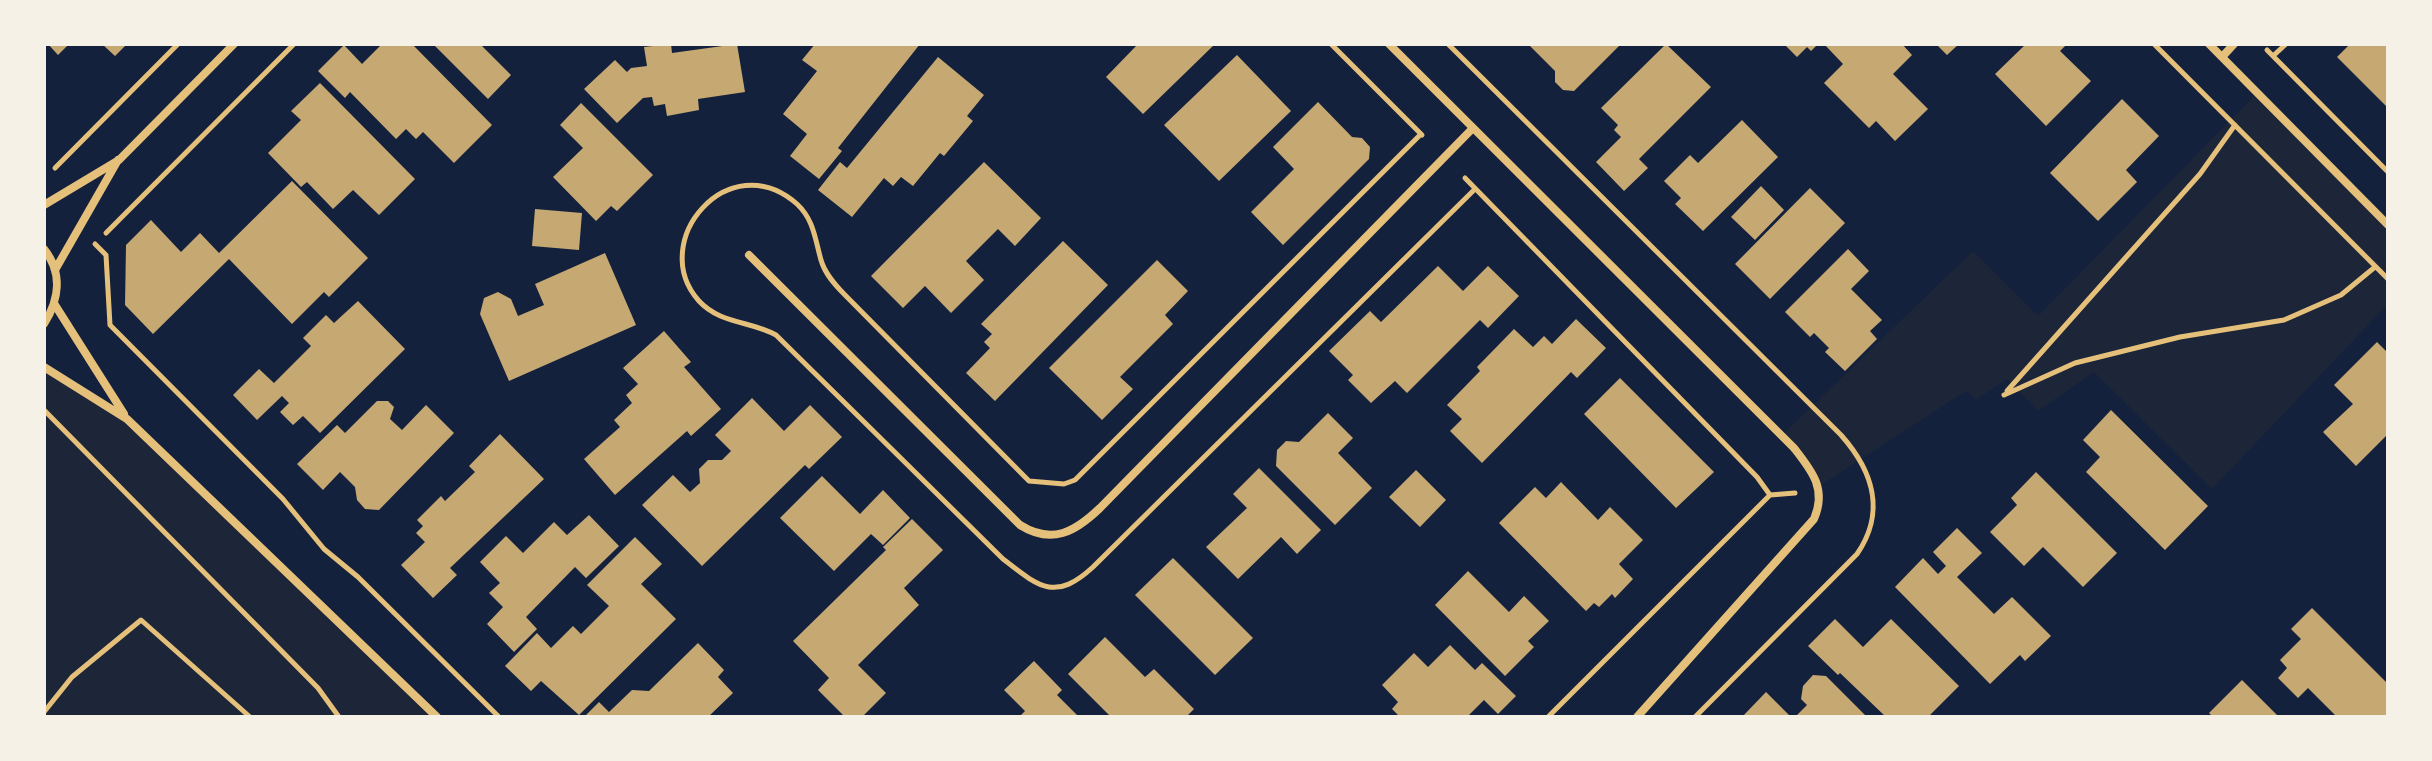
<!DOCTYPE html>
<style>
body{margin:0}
#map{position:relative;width:2432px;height:761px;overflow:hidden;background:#14213d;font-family:"Fira Sans Condensed",sans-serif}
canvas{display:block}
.frame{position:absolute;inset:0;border:46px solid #f6f1e7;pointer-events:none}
</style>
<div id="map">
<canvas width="2432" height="761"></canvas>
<div class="frame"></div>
</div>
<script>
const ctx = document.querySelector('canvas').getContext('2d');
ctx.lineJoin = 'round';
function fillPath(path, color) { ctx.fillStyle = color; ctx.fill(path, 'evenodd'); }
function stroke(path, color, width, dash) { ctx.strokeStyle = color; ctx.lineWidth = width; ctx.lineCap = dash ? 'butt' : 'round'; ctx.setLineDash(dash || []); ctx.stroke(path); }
fillPath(new Path2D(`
 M2257,93L2388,225V304L2212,489L2094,372L2038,411L2007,379L1976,400L1966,391L1818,487L1781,436L1973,251L2038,316Z
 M44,367L127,419L437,717H44Z`), '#1d2539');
fillPath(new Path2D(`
 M48,44H69L58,55Z
 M102,44H127L115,56Z
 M382,44H412L492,125L454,163L423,132L416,139L406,129L396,139L350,92L345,98L318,71L344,45L362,64Z
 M433,44H484L482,46L511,75L488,99Z
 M671,44L672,53L737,44L745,92L698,99L699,110L667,116L665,104L654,106L652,97L643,98L617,123L584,89L615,60L627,72L631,68L647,66L644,47Z
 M815,44H920L838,148L842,151L819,179L790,156L807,134L783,114L817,71L802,60Z
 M1138,44H1215L1143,114L1106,77Z
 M1528,44H1621L1574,91L1563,90L1555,82V71Z
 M1666,44L1711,87L1639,159L1648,168L1624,191L1596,162L1621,137L1614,130L1618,125L1601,108Z
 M1784,44H1818L1811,51L1807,47L1797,57Z
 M1824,44H1902L1912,55L1893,74L1928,109L1895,141L1876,121L1869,128L1824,83L1843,64Z
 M1936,44H1959L1947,55Z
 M2026,44H2067L2060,51L2091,81L2046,126L1995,74Z
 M2350,44H2388V108L2337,57Z
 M1237,55L1291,111L1219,181L1164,125Z
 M938,57L984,95L967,116L973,121L944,156L940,153L913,186L901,177L893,186L884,178L852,217L818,190L840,162L847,168Z
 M320,83L415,179L379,215L353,190L333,209L307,182L301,187L268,153L301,120L291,111Z
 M2122,99L2159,136L2126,170L2137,182L2098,221L2050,173Z
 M1318,102L1352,137L1362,138L1370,147L1369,159L1283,245L1251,212L1294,169L1273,147Z
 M581,103L653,175L617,211L611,206L596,221L553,177L583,148L560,125Z
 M1742,120L1778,157L1703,231L1675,204L1681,198L1664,181L1690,155L1698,163Z
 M984,162L1041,218L1015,246L998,229L966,261L984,280L951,313L925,286L903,308L871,276Z
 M292,181L368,258L329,297L324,292L292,324L229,259L153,334L125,305L126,245L151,220L181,252L200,233L219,253Z
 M1761,186L1784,210L1755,240L1731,217Z
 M1810,188L1845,223L1770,299L1735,264Z
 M535,209L582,213L579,250L532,246Z
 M1063,241L1108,285L995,401L966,373L990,348L984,342L992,334L981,324Z
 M1848,249L1869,271L1851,289L1882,320L1870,331L1877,339L1845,371L1825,352L1829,348L1814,333L1810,337L1785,312Z
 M605,253L636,325L509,381L480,314L484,298L498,292L511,299L518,316L544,305L535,284Z
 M1157,260L1188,291L1165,315L1173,324L1120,377L1133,389L1102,420L1049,368Z
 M1438,266L1463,291L1488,266L1519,296L1488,328L1480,320L1407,393L1395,381L1371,403L1348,380L1353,375L1329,351L1370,311L1381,322Z
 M358,301L405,349L320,433L303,416L293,425L280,412L289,403L282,396L257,420L233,395L259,369L274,383L311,346L303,338L326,315L334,323Z
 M1576,319L1606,348L1577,378L1571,372L1482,463L1450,431L1462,419L1447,405L1480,371L1477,367L1514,329L1533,347L1544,336L1552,344Z
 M664,331L691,362L684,367L721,409L691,436L687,431L615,495L584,459L620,427L614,420L632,403L626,395L638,384L623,368Z
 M2377,342L2388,353V434L2356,466L2323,432L2353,404L2334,385Z
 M1620,378L1714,472L1676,508L1584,414Z
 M752,398L784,431L810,405L842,437L809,469L805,465L702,566L642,505L673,475L690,492L700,483L699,469L708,460H722L731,451L715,435Z
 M377,401H388L394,407L390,419L402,430L426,405L454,433L379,510L365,509L357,500L355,487L340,472L323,490L297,464L337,425L345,433Z
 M2111,410L2208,506L2165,550L2086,472L2100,457L2083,440Z
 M1328,413L1353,438L1338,453L1372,488L1335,525L1276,466L1277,450L1286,441L1299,442Z
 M500,434L544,479L450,568L457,575L433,598L401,565L425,542L416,533L423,526L417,520L441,496L445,501L475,472L469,466Z
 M1259,468L1321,530L1297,554L1281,537L1238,579L1206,547L1247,508L1233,494Z
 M1416,470L1446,500L1420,527L1389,497Z
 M2036,472L2117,553L2083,587L2043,547L2024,566L1990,532L2017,505L2011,498Z
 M822,476L860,514L883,490L910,518L883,545L871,534L834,571L780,518Z
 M1561,482L1598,520L1610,507L1643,540L1619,564L1633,579L1615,598L1612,594L1599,607L1594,603L1586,611L1499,523L1535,487L1546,498Z
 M589,515L619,546L586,578L575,567L526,617L537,629L514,652L487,624L503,607L489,593L500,583L480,562L506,536L523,553L554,522L567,535Z
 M912,519L943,550L904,588L919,605L858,665L886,693L862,717H845L818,690L829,678L793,641L886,550L883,547Z
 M1957,528L1982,553L1957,577L1994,614L2012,597L2051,636L2025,661L2020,655L1990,684L1895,587L1923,558L1938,574L1946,566L1933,552Z
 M635,537L662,564L641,584L676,619L579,715L541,681L531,691L505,666L537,633L551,648L573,626L581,634L609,606L587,585Z
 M1173,558L1253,638L1215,675L1135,595Z
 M1468,571L1509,612L1524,596L1549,621L1528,641L1534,647L1505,676L1435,605Z
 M2312,608L2388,684V717H2337L2308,688L2298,698L2278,678L2287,668L2280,660L2301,639L2291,629Z
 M1835,619L1863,647L1891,619L1959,686L1928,717H1886L1840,673L1838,675L1808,646Z
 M1105,637L1145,677L1154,669L1194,709L1186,717H1111L1068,674Z
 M698,643L724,670L718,677L733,693L708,717H584L599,702L609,712L632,690L649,691Z
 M1450,645L1475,670L1482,663L1516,696L1498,714L1484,700L1467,717H1400L1392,709L1398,702L1382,685L1414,653L1428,667Z
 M1034,661L1062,690L1057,695L1079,717H1019L1025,711L1004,690Z
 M1813,675L1826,676L1867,717H1795L1807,705L1801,699L1803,686Z
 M2242,680L2279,717H2213L2209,713Z
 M1766,692L1791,717H1742Z`), '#c6a872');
stroke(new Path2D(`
 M1331,44L1422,135
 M1448,44L1841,435C1873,471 1886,512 1857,554L1695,717
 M2154,44L2388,279
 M2267,50L2388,172
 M2273,56L2286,44
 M1421,134L1075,480L1064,484L1029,481L845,295C835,285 825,274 821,260C815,239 814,220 797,204C729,144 646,242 699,301C720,324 751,321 776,335L1003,559C1039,587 1055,602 1093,567L1475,189
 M55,168L178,44
 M1465,178L1757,477L1770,495
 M106,233L294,44
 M95,244L106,255L110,325L283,499L324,549L358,577L499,717
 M2007,391L2200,174L2235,125
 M2004,395L2075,363L2180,337L2284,320L2341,295L2375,267
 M44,410L318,688L339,717
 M44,712L72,677L141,620L250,717
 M1548,717L1770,495L1795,493`), '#e5c07b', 5);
stroke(new Path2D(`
 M1389,44L1794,448C1812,471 1827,489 1814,519L1637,717
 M2209,44L2388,225
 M2222,57L2234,44
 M44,205L119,160L234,44
 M44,249C63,273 59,300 44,324
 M749,255L1020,525C1052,545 1075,532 1100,508L1473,128
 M55,270L118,160
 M55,305L124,414
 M44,367L127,419L437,717`), '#e5c07b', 8);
</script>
